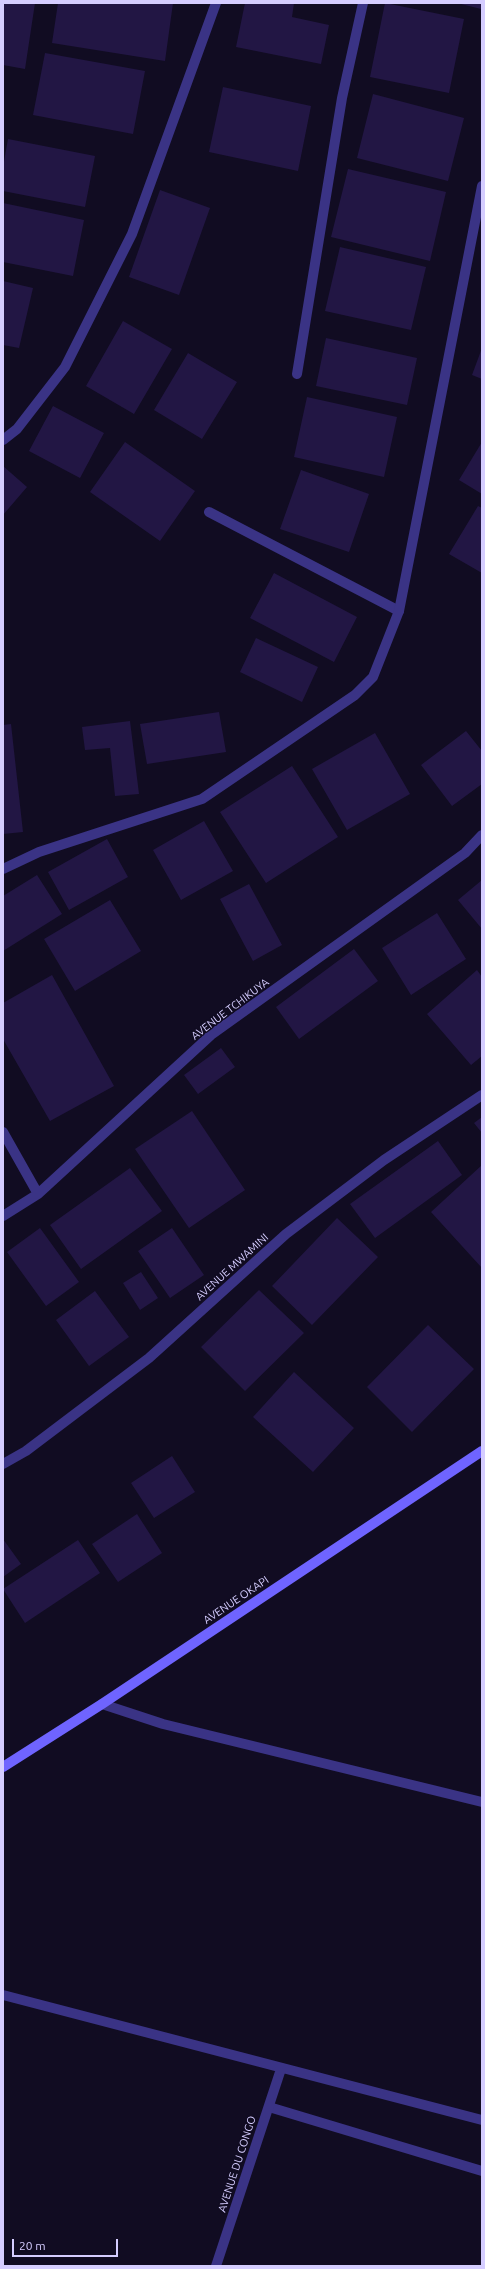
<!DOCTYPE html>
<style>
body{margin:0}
#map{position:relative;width:485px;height:2269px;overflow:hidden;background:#110c22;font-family:Ubuntu,sans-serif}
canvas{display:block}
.frame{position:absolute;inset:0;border:4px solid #d5cdff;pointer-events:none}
.scale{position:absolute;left:12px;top:2239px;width:106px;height:18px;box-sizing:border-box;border:2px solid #d5cdff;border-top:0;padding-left:5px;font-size:12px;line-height:14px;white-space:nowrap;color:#d5cdff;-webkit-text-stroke:3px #110c22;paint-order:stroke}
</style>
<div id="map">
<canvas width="485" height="2269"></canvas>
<div class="frame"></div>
<div class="scale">20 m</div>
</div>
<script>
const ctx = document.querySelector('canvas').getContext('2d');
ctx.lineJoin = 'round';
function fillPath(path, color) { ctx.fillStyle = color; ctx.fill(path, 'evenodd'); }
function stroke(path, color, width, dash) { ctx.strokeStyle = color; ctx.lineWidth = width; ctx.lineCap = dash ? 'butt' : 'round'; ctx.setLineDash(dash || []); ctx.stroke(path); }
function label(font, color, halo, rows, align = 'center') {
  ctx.font = font + ' Ubuntu,sans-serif'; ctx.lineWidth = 3; ctx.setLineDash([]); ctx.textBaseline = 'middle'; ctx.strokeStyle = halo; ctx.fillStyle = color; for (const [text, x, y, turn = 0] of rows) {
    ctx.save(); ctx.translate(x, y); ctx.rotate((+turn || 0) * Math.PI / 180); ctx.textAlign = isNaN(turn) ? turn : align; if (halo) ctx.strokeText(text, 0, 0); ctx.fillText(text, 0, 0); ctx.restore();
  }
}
fillPath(new Path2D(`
 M3,3H35L25,69L3,65Z
 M58,3H173L165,61L52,43Z
 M245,3H294L292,17L329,25L321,64L236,47Z
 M385,3L464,19L449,93L370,77Z
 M457,3H482L481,9Z
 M45,53L145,71L133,134L33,115Z
 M223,87L311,106L298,171L209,152Z
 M373,94L464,118L448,181L357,158Z
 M8,139L95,156L85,207L3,191V167Z
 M348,169L446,192L430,261L331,237Z
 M160,190L210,208L179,295L129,277Z
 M3,203L84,220L73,276L3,262Z
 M340,247L426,267L411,330L325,311Z
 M3,281L33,288L19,348L3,345Z
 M123,321L172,349L134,414L86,386Z
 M326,338L417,358L407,405L316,386Z
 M482,348V379L472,375Z
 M188,353L237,382L202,439L154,410Z
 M307,397L397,417L384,477L294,457Z
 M53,406L104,433L80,478L29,451Z
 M125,442L195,491L160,541L90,492Z
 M482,442V494L459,480Z
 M3,466L27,487L3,515Z
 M301,470L369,494L349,552L280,529Z
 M478,506L482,508V573L449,554Z
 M274,573L357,617L334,662L250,618Z
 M256,638L318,667L302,702L240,672Z
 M219,712L226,752L147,764L140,724Z
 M130,721L139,794L115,796L110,748L85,750L82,727Z
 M11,724L23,832L3,834V725Z
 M466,731L482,751V784L452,806L421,765Z
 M375,733L410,794L347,830L312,769Z
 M292,766L338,837L266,883L220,812Z
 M204,821L233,871L181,900L153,850Z
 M107,839L128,877L69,910L48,872Z
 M37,875L62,914L3,951V896Z
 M482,880V929L458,900Z
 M249,884L282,945L253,961L220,899Z
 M110,900L141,951L75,991L44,939Z
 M437,913L466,959L411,995L382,948Z
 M354,949L378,981L299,1039L276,1007Z
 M477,970L482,977V1056L471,1065L427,1014Z
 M52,975L114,1086L50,1121L3,1039V1003Z
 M221,1048L235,1067L198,1094L184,1075Z
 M192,1111L245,1190L189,1228L135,1149Z
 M482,1117V1133L474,1123Z
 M438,1141L462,1175L375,1238L350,1204Z
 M482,1165V1268L431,1212Z
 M130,1168L162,1211L81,1269L50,1225Z
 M337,1218L378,1257L312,1325L272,1286Z
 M40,1228L79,1282L46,1306L7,1252Z
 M172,1228L204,1275L170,1298L138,1251Z
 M141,1272L158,1298L140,1310L123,1283Z
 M259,1290L304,1333L245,1391L201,1347Z
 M95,1291L129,1337L89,1366L56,1320Z
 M428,1325L474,1369L412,1432L367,1387Z
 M294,1372L354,1428L313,1472L253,1417Z
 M172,1456L195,1492L154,1518L131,1483Z
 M137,1514L162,1553L118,1582L92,1544Z
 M3,1539L21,1564L3,1577Z
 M78,1540L100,1573L25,1623L3,1589Z`), '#221644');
stroke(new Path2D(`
 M209,512L399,611
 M269,2107L482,2171`), '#3a3385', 10);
stroke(new Path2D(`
 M297,374L342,98L363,3
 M3,440L17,429L65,367L132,234L216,3
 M3,869L39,852L202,799L355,695L373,677L399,611L482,186
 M3,1132L38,1194
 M3,1216L38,1194L211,1035L465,853L482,835
 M3,1464L26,1451L149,1358L286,1234L384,1160L482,1095
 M102,1704L163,1724L482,1802
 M3,1995L482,2120
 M216,2266L281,2069`), '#3a3385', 10);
stroke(new Path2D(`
 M3,1767L102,1704L482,1451`), '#6f64ff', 10);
label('11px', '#d5cdff', '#110c22', [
 ["AVENUE TCHIKUYA",230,1009,-37],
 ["AVENUE MWAMINI",232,1267,-42],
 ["AVENUE OKAPI",236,1600,-34],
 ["AVENUE DU CONGO",237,2164,-72]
]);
</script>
